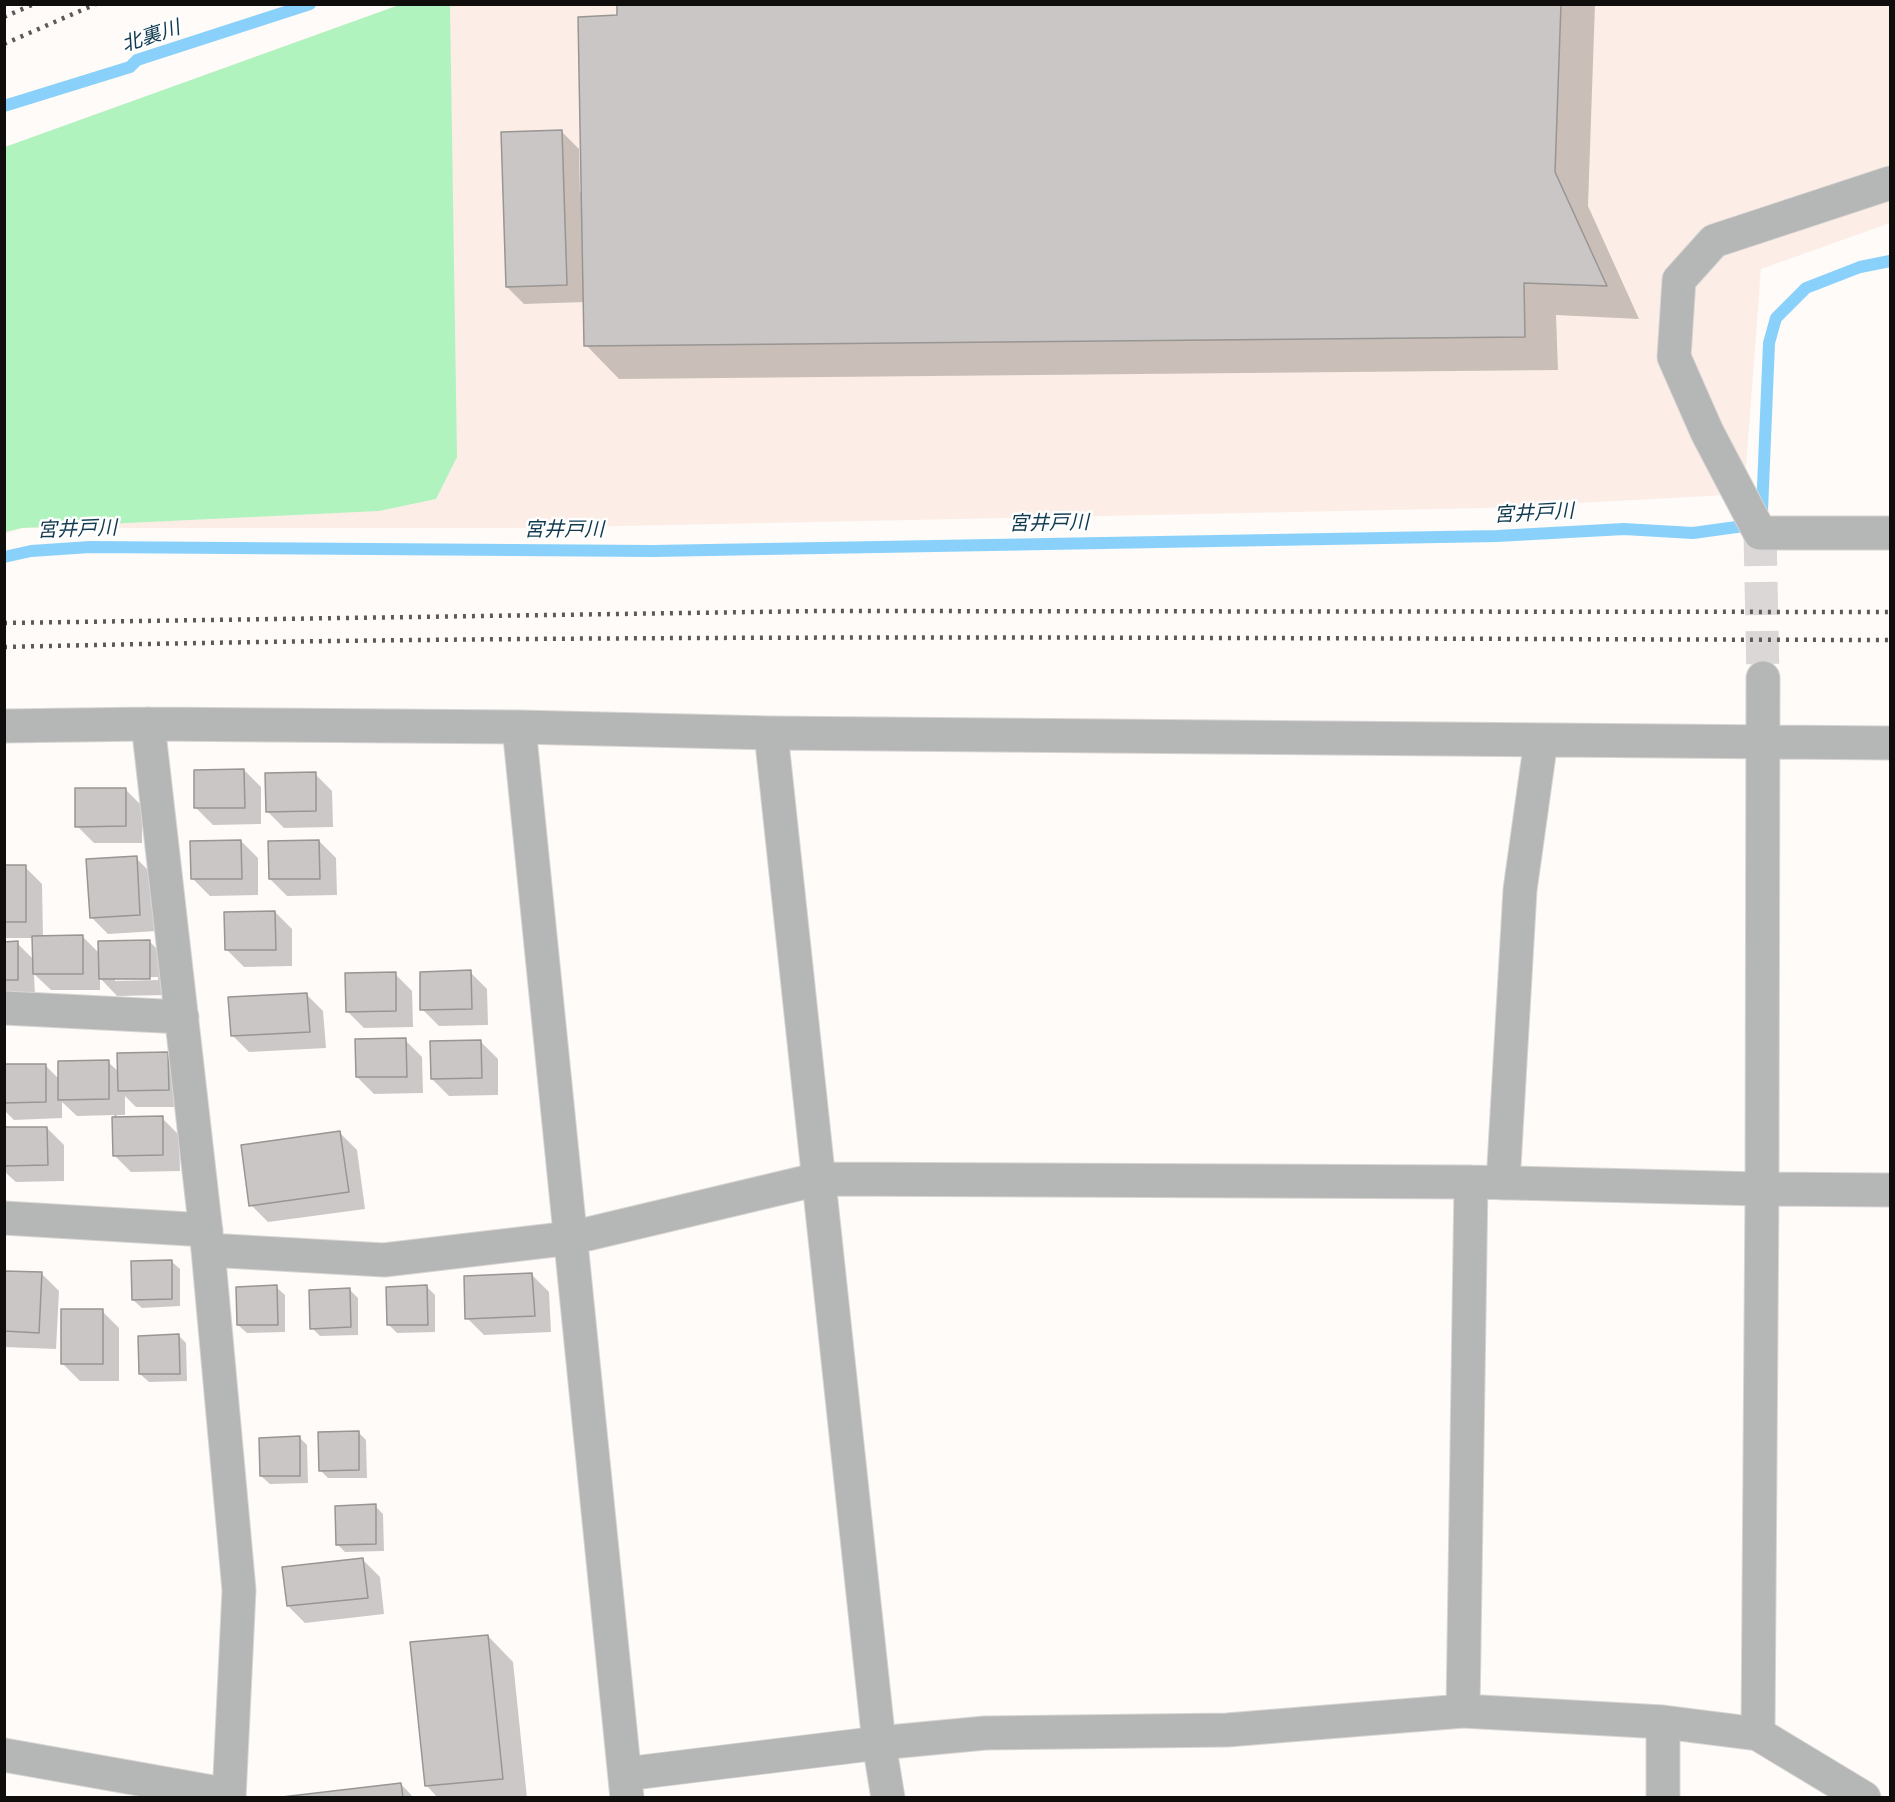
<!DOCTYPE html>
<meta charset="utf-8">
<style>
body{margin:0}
#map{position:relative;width:1895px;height:1802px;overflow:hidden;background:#fefbf9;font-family:"Archivo Narrow",sans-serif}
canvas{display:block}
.frame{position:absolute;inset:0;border:6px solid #0f0e0d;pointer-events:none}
</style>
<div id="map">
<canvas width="1895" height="1802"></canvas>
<div class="frame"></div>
</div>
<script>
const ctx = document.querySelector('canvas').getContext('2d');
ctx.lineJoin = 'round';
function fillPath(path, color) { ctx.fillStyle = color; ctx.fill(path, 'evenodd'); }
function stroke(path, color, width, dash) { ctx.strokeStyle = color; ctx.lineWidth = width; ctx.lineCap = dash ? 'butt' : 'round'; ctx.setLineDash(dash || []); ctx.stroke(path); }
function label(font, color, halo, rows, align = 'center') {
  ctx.font = font + ' "Archivo Narrow","Noto Sans JP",sans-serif'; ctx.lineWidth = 5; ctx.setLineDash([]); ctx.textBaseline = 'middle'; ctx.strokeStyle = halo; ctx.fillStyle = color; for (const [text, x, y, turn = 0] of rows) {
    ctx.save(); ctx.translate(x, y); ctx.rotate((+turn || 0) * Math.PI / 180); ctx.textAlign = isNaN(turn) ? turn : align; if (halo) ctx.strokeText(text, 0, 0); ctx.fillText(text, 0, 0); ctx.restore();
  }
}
fillPath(new Path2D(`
 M399,5H1890V223L1761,269L1744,494L1486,508L525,528H22L5,534V147Z`), '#fceee7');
fillPath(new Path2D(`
 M399,5H450L457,457L436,499L379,511L22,528L5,532V147Z`), '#b1f3bf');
fillPath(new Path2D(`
 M618,4H1595L1588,206L1639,319L1556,315L1558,370L619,379L586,345L585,302L524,304L507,287L562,132L579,149L580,192H583L618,17Z
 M244,770L261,787V824L213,825L196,808Z
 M315,774L332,791L333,827L284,828L267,811Z
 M125,789L142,806V843H94L77,826Z
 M241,841L258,858V895L210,896L193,879Z
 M319,841L336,858L337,895L287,896L270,879Z
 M136,858L153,875L157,931L108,934L91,917Z
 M4,867H25L42,884L43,937L82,936L100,954L149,941L166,958V995L117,996L100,978V990H51L34,974L35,996L4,997V943H17L34,960V938H4ZM158,977V980L115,981V978Z
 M275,912L292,929V966L244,967L227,950Z
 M470,972L487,989L488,1025L439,1026L422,1009Z
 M395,974L412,991L413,1027L364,1028L347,1011Z
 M306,994L323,1011L326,1048L249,1052L232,1035Z
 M405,1040L422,1057L423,1093L374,1094L357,1077Z
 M481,1042L498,1059V1095L449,1096L432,1079Z
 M167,1053L184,1070L185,1107H136L125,1096V1115H117V1118H162L179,1135L180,1171L131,1172L114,1155V1115L77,1116L62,1102V1118L14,1120L4,1110V1066L45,1065L60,1080L108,1062L119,1072Z
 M47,1128L64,1145V1181L16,1182L6,1173V1188H4V1129Z
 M340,1133L357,1150L365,1209L268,1222L251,1205Z
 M171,1261L180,1269V1306L142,1308L133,1300Z
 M4,1272L42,1274L59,1291L56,1349L4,1347Z
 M532,1275L549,1292L551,1332L484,1335L467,1318Z
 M276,1287L285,1295V1332L247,1333L238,1325Z
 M427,1287L435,1295V1332L397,1333L389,1325Z
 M349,1289L358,1298V1335L320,1336L312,1328Z
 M102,1311L119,1328V1381H80L63,1364Z
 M178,1335L186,1343L187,1381L149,1382L140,1374Z
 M358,1432L366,1440L367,1478H328L320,1470Z
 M299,1437L307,1445L308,1483L270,1484L261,1476Z
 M375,1506L383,1514L384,1551L345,1552L337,1544Z
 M363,1560L380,1577L384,1614L305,1623L288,1606Z
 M488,1636L513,1662L527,1798H438L427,1786Z
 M401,1784L414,1798H286Z`), '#0003');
stroke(new Path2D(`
 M4,106L130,67L137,60L310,4
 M4,557L31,551L90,547L653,551L1497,536L1624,529L1693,533L1751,525L1762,511L1769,343L1776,318L1806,288L1860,267L1890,261`), '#89d1fa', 12);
const building = new Path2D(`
 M617,4H1561L1555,172L1607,286L1524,283L1525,337L584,346L578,17L617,15Z
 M562,130L567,285L506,287L501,132Z
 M244,769L245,808H194V770Z
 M316,772V811L266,812L265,773Z
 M75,788H126V826L75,827Z
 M241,840L242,879H191L190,841Z
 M319,840L320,879H269L268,841Z
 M137,856L140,915L90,918L86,859Z
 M4,865H26V922H4Z
 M275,911L276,950H225L224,912Z
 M83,935V974H33L32,936Z
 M150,940V979H99L98,941Z
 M18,941V980H4V942Z
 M471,970L472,1009L420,1010V972Z
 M396,972V1011L346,1012L345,973Z
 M307,993L310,1032L231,1036L228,997Z
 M406,1038L407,1077H356L355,1039Z
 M481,1040L482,1078L431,1079L430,1041Z
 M168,1052L169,1090L118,1091L117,1053Z
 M109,1060V1099L58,1100V1061Z
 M4,1064H46V1102L4,1103Z
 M163,1116V1155L113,1156L112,1117Z
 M4,1127H47L48,1165L4,1166Z
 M340,1131L349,1192L249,1206L241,1145Z
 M172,1260V1299L132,1300L131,1261Z
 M4,1271L42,1272L39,1333L4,1331Z
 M532,1273L535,1316L465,1319L464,1276Z
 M277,1285L278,1325H237L236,1287Z
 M427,1285L428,1325H387L386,1287Z
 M350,1288L351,1327L310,1329L309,1290Z
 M61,1309H103V1364H61Z
 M179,1334L180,1374H139L138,1336Z
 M359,1431V1470L319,1471L318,1432Z
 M300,1436V1476H260L259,1438Z
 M376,1504V1544L336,1545L335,1506Z
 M363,1558L368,1598L287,1606L282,1567Z
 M488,1635L503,1779L425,1786L410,1642Z
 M401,1783L403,1798H273Z`);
fillPath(building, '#c9c6c5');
stroke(building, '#989593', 1.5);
stroke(new Path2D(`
 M1760,533L1763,678`), '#dad7d6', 33, [33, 16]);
const minor = new Path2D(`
 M1890,183L1714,241L1679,280L1674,357L1707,432L1760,533H1890
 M148,724L208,1250L239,1590L229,1798
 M4,726L148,724L519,727L771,733L1890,743
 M519,727L627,1798
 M771,733L879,1743L888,1798
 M4,1008L182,1017
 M1503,1183L1520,890L1541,740
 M4,1218L206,1230
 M208,1250L384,1260L571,1238L819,1179L1471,1182L1762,1189L1890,1190
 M1463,1711L1471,1182
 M1663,1722V1798
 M1758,1734L1762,1189L1763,678
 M4,1755L229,1795
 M625,1774L879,1743L985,1733L1227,1730L1463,1711L1663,1722L1758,1734L1864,1798`);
stroke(minor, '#d8d5d3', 35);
stroke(minor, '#b5b6b6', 33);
stroke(new Path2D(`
 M4,17L34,4
 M4,44L96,4
 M4,623L821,611L1890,612
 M4,647C633,632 1262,639 1890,640`), '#5c5a59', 4.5, [3, 6]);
label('italic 20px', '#103a4f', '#fff', [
 ["北裏川",151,37,-18],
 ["宮井戸川",1534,514,-3],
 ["宮井戸川",1049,524,-1],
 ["宮井戸川",77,530,-2],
 ["宮井戸川",564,531]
]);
</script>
